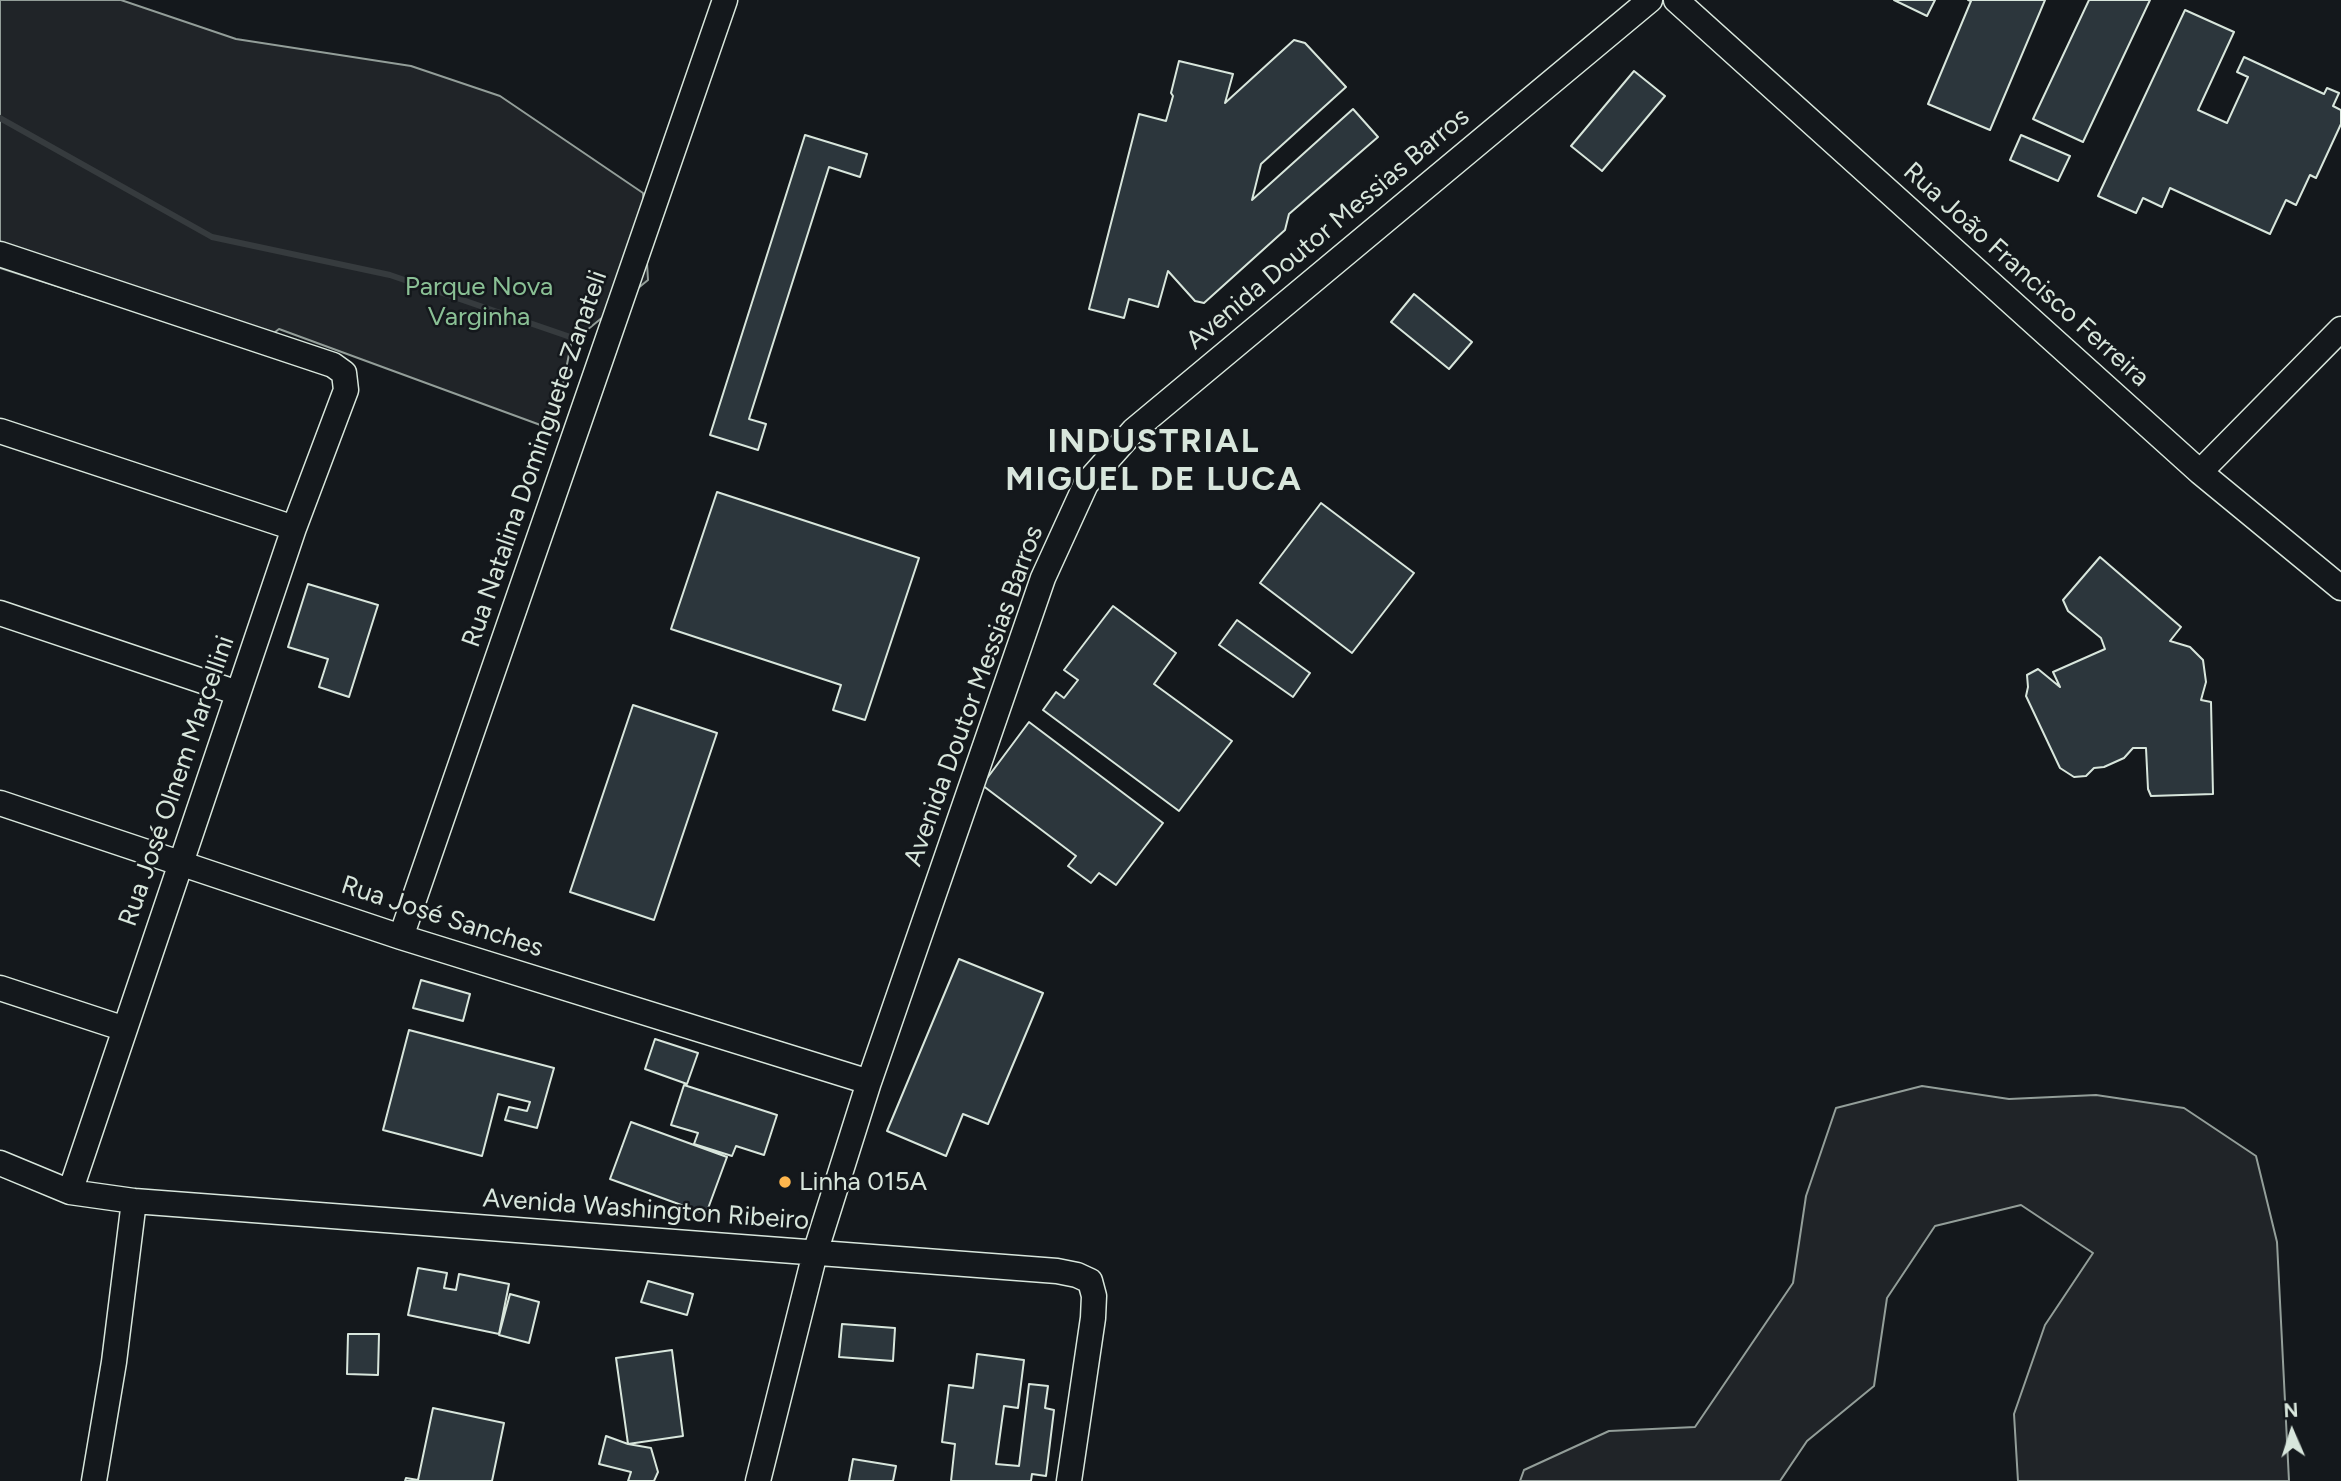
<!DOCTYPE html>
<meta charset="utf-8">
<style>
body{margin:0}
#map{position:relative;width:2341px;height:1481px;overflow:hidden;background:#14181c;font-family:Figtree,sans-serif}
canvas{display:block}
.north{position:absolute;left:2257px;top:1397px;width:70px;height:70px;-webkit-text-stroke:5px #14181c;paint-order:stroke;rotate:357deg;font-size:19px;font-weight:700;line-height:28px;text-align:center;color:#d8e6dc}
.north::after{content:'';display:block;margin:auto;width:24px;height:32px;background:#d8e6dc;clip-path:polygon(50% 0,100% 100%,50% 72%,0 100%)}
</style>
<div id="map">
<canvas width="2341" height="1481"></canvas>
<div class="north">N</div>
</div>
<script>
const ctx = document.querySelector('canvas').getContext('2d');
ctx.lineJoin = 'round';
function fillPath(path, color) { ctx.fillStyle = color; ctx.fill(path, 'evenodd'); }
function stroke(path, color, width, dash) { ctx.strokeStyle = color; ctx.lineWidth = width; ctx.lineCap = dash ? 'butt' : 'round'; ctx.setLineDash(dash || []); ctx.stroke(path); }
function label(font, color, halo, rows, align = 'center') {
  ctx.font = font + ' Figtree,sans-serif'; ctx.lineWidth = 5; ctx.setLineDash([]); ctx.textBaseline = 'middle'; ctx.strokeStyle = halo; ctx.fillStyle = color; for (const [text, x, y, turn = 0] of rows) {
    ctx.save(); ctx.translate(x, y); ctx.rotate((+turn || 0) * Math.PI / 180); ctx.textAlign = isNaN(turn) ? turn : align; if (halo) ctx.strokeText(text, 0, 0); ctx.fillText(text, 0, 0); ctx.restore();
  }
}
const green = new Path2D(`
 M0,0H121L236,39L411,66L500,96L643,193L648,280L581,335L573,334L554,430L279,329L269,337L103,301L0,268Z
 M1922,1086L2009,1099L2096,1095L2184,1108L2256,1156L2277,1242L2289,1481H2018L2014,1414L2045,1325L2093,1253L2021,1205L1935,1226L1887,1298L1874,1386L1807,1441L1780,1481H1520L1524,1470L1609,1431L1695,1427L1793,1283L1806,1196L1836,1108Z`);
fillPath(green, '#202428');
stroke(green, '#939e99', 2);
stroke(new Path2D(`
 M0,118L212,237L390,275L582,341`), '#363b3e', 6);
const building = new Path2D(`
 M1894,0H1935L1927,16Z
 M1968,0H2045L1990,130L1928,104L1971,1Z
 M2089,0H2150L2083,142L2033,119Z
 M2185,10L2234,32L2198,110L2227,123L2248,77L2237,72L2244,57L2324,94L2327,88L2339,93L2333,106L2341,110V124L2316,178L2310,175L2296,205L2286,200L2270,234L2170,188L2162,207L2143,198L2136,213L2098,196Z
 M1294,40L1305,43L1346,87L1261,164L1252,200L1353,109L1378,137L1289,214L1285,230L1204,303L1195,301L1168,271L1158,307L1129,299L1124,318L1089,309L1139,114L1166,121L1173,96L1171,93L1179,61L1233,74L1225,103Z
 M1634,71L1665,96L1602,171L1571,146Z
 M805,135L867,154L860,177L829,167L749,419L766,424L758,450L710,435Z
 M2021,135L2070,156L2058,181L2010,160Z
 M1414,294L1472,342L1449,369L1391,322Z
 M717,492L919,558L865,720L833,710L841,685L671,629Z
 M1321,503L1414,573L1352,653L1260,583Z
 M2100,557L2181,627L2170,641L2190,647L2203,660L2206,682L2201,700L2211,702L2213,794L2151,796L2148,789L2146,748H2133L2124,758L2104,767L2094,768L2086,776L2074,777L2060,768L2026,696L2028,687L2027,675L2038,669L2060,687L2053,672L2105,649L2101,638L2068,611L2063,600Z
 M308,584L378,605L349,697L319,687L328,659L288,647Z
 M1113,606L1176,653L1154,684L1232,741L1179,811L1043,710L1056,692L1064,698L1078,680L1064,670Z
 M1237,620L1310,673L1293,697L1219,645Z
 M633,705L717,733L654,920L570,892Z
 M1029,722L1163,823L1116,885L1099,873L1091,883L1068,866L1076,856L982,785Z
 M959,959L1043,993L988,1124L963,1114L946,1156L887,1131Z
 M421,980L470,994L463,1021L413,1008Z
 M409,1030L554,1068L537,1128L505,1120L509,1107L527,1111L530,1102L498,1094L482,1156L383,1130Z
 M655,1039L698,1053L687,1084L645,1069Z
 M684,1085L777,1115L764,1155L736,1146L732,1156L694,1144L698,1133L671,1125Z
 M631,1122L727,1157L706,1214L610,1179Z
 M418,1268L447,1273L444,1288L456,1290L459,1274L509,1284L499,1334L408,1315Z
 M648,1281L693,1294L687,1315L641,1302Z
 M510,1294L539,1302L529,1343L499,1335Z
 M842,1324L895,1328L893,1361L839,1357Z
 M348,1334H379L378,1375L347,1374Z
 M672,1350L683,1436L628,1444L616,1358Z
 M977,1354L1024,1360L1018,1408L1004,1406L996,1464L1019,1466L1029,1384L1048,1386L1045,1408L1054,1410L1046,1476L1032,1474L1031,1481H951L955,1444L942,1442L949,1385L973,1388Z
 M433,1408L504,1423L492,1481H405L406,1478L418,1480Z
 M606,1436L628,1444L651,1448L658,1472L654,1481H628L631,1472L599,1464Z
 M853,1459L896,1466L893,1481H849Z`);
fillPath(building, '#2c363c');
stroke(building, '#d8e6dc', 2);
const minor = new Path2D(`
 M1676,0L2200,472L2341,588
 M0,254L333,365L344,373L346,390L294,528L70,1192
 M0,431L294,528
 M2200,472L2341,329
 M0,613L238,693
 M0,803L401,937L869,1082
 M401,937L725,0
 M0,988L125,1029
 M0,1163L70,1192L134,1201L1057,1271L1077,1275L1090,1281L1094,1296L1093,1318L1069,1481
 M94,1481L114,1362L134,1201
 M758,1481L815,1253L869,1082L1043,578L1086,484L1134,430L1650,0`);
stroke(minor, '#d8e6dc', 27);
stroke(minor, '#14181c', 24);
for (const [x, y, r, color] of [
 [785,1182,7,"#ffb74d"]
]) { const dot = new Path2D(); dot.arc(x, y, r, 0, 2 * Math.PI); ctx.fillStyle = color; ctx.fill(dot); stroke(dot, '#14181c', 2.5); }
label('26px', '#d8e6dc', '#14181c', [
 ["Avenida Doutor Messias Barros",1328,229,-40],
 ["Rua João Francisco Ferreira",2026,275,42],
 ["Rua Natalina Dominguete Zanateli",535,459,-71],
 ["Avenida Doutor Messias Barros",974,696,-70],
 ["Rua José Olnem Marcellini",177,781,-71],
 ["Rua José Sanches",442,917,18],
 ["Avenida Washington Ribeiro",646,1210,4]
]);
label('26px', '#8ac095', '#14181c', [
 ["Parque Nova",479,287],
 ["Varginha",479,317]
]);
label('26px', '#d8e6dc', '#14181c', [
 ["Linha 015A",799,1182]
], 'left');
ctx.letterSpacing = '2px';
label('bold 33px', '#d8e6dc', '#14181c', [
 ["INDUSTRIAL",1154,442],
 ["MIGUEL DE LUCA",1154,480]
]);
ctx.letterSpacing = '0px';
</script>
